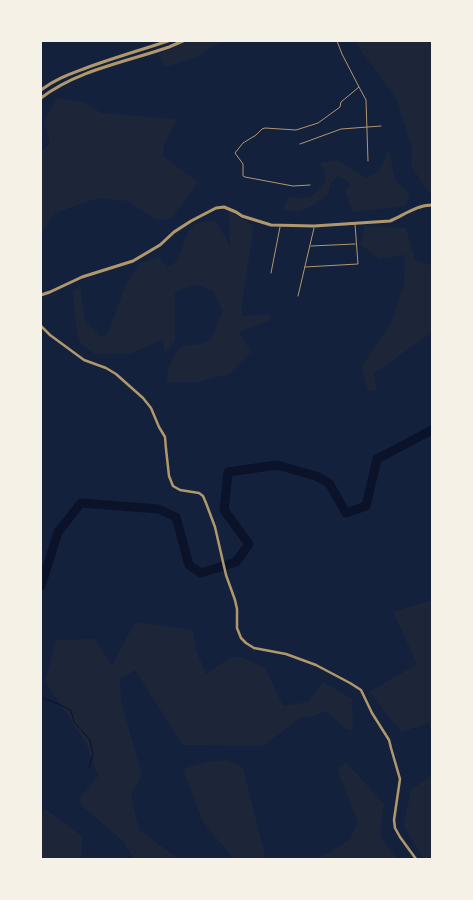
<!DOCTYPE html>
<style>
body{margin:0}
#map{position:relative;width:473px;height:900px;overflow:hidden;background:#14213d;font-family:"Public Sans",sans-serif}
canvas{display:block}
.frame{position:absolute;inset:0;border:42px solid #f6f1e7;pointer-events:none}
</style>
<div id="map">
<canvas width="473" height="900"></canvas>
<div class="frame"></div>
</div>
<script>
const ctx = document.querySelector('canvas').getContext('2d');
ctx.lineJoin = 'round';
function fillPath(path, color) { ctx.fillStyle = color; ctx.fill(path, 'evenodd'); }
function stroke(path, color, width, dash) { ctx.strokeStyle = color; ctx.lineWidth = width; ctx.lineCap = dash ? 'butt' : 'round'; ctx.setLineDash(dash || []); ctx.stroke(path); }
fillPath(new Path2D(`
 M188,41H222L199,56L165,67L158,55Z
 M358,41H432V194H430L411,166L412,148L396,98L357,45Z
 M57,98L84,102L101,113L177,119L164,145L163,156L198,182L171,219L156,220L128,201L98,198L55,213L41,235V151L50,144L44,120Z
 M389,149L395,180L410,194L405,206L352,212L345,190L351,184L338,175L331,183L328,194C320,200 310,209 299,211C294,212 288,211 283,210L288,197L301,198L310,197L326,182L324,169L319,163L337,160L366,178L379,171Z
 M229,211L254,226L241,309L242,316L270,314V320L239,332L251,352L229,374L199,382H167C167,367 172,357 182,346L202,344L211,340L217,323L223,311L213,291L195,284L175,292V341L165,353L163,339L129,354H95L80,343L75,322L73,291L80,286L85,321L101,337L108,333L126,284L140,263L159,257L167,268L177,261L188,232L196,223L215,220L230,245Z
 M365,226L406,228L415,260L432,265V333C412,345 394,361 374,373L377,390L368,391L361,367L390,325L404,285L405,255L379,259L360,244Z
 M432,600V734L429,723L401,732L369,692L417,664L393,612Z
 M135,622L193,630L196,650L206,674L231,657H241L265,668L283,706L308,702L323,682L352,699L353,730L346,729L326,711L314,716L300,718L263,746L183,745L135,670L120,679L121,701L142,775L131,794L139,830L179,859H135L122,840L83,807L78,800L98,776L86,743L45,681L56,640L95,639L112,665Z
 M227,760L243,768L266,859H234L203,822L183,769L206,762Z
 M346,762L384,804L380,836L397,859H312L325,855L350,839L358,822L337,769Z
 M432,776V859H424L404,826L411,789Z
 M44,808L82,836L81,859H43L41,854V818Z`), '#1d2539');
stroke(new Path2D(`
 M41,697L67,708L71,711L74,722L90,740L93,754L89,768`), '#0b132b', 1);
stroke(new Path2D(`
 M41,586L58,532L81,503L158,509L176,517L189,565L201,573L236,562L249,544L224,510L228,472L277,465L316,476L329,483L346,513L366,506L377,459L432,430`), '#0b132b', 9);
stroke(new Path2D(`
 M359,87L366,100L368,161
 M300,144L341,129L381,126
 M310,185L293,186L245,177L243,176V164L235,153L243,143L256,135L262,129L265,128L296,130L318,123L340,107L341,102L359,87L342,54L337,41
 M311,246L355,244
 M305,267L358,264L355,224
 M271,273L280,227
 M298,296L314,228`), '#b1986c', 1);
stroke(new Path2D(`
 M41,326L50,335L84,360L106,368L116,374L143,398L151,408L159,427L165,437L166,449L169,476L173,486L180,490L199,493L203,496L206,503L215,527L226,575L235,600L237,609V628L241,638L246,643L254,648L286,654L316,665L350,683L361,690L372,713L389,740L391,748L400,779L394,820L395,828L400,837L416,859`), '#b1986c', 2.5);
stroke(new Path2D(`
 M41,90C55,79 70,74 86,68C113,58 141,50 168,41
 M41,98C78,70 126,62 169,47L183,41
 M41,295L50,292L82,277L133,261L160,245L174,232L191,221L216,208L224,207L236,212L242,216L271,225L314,226L390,221C404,215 417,205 432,205`), '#b1986c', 3);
</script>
